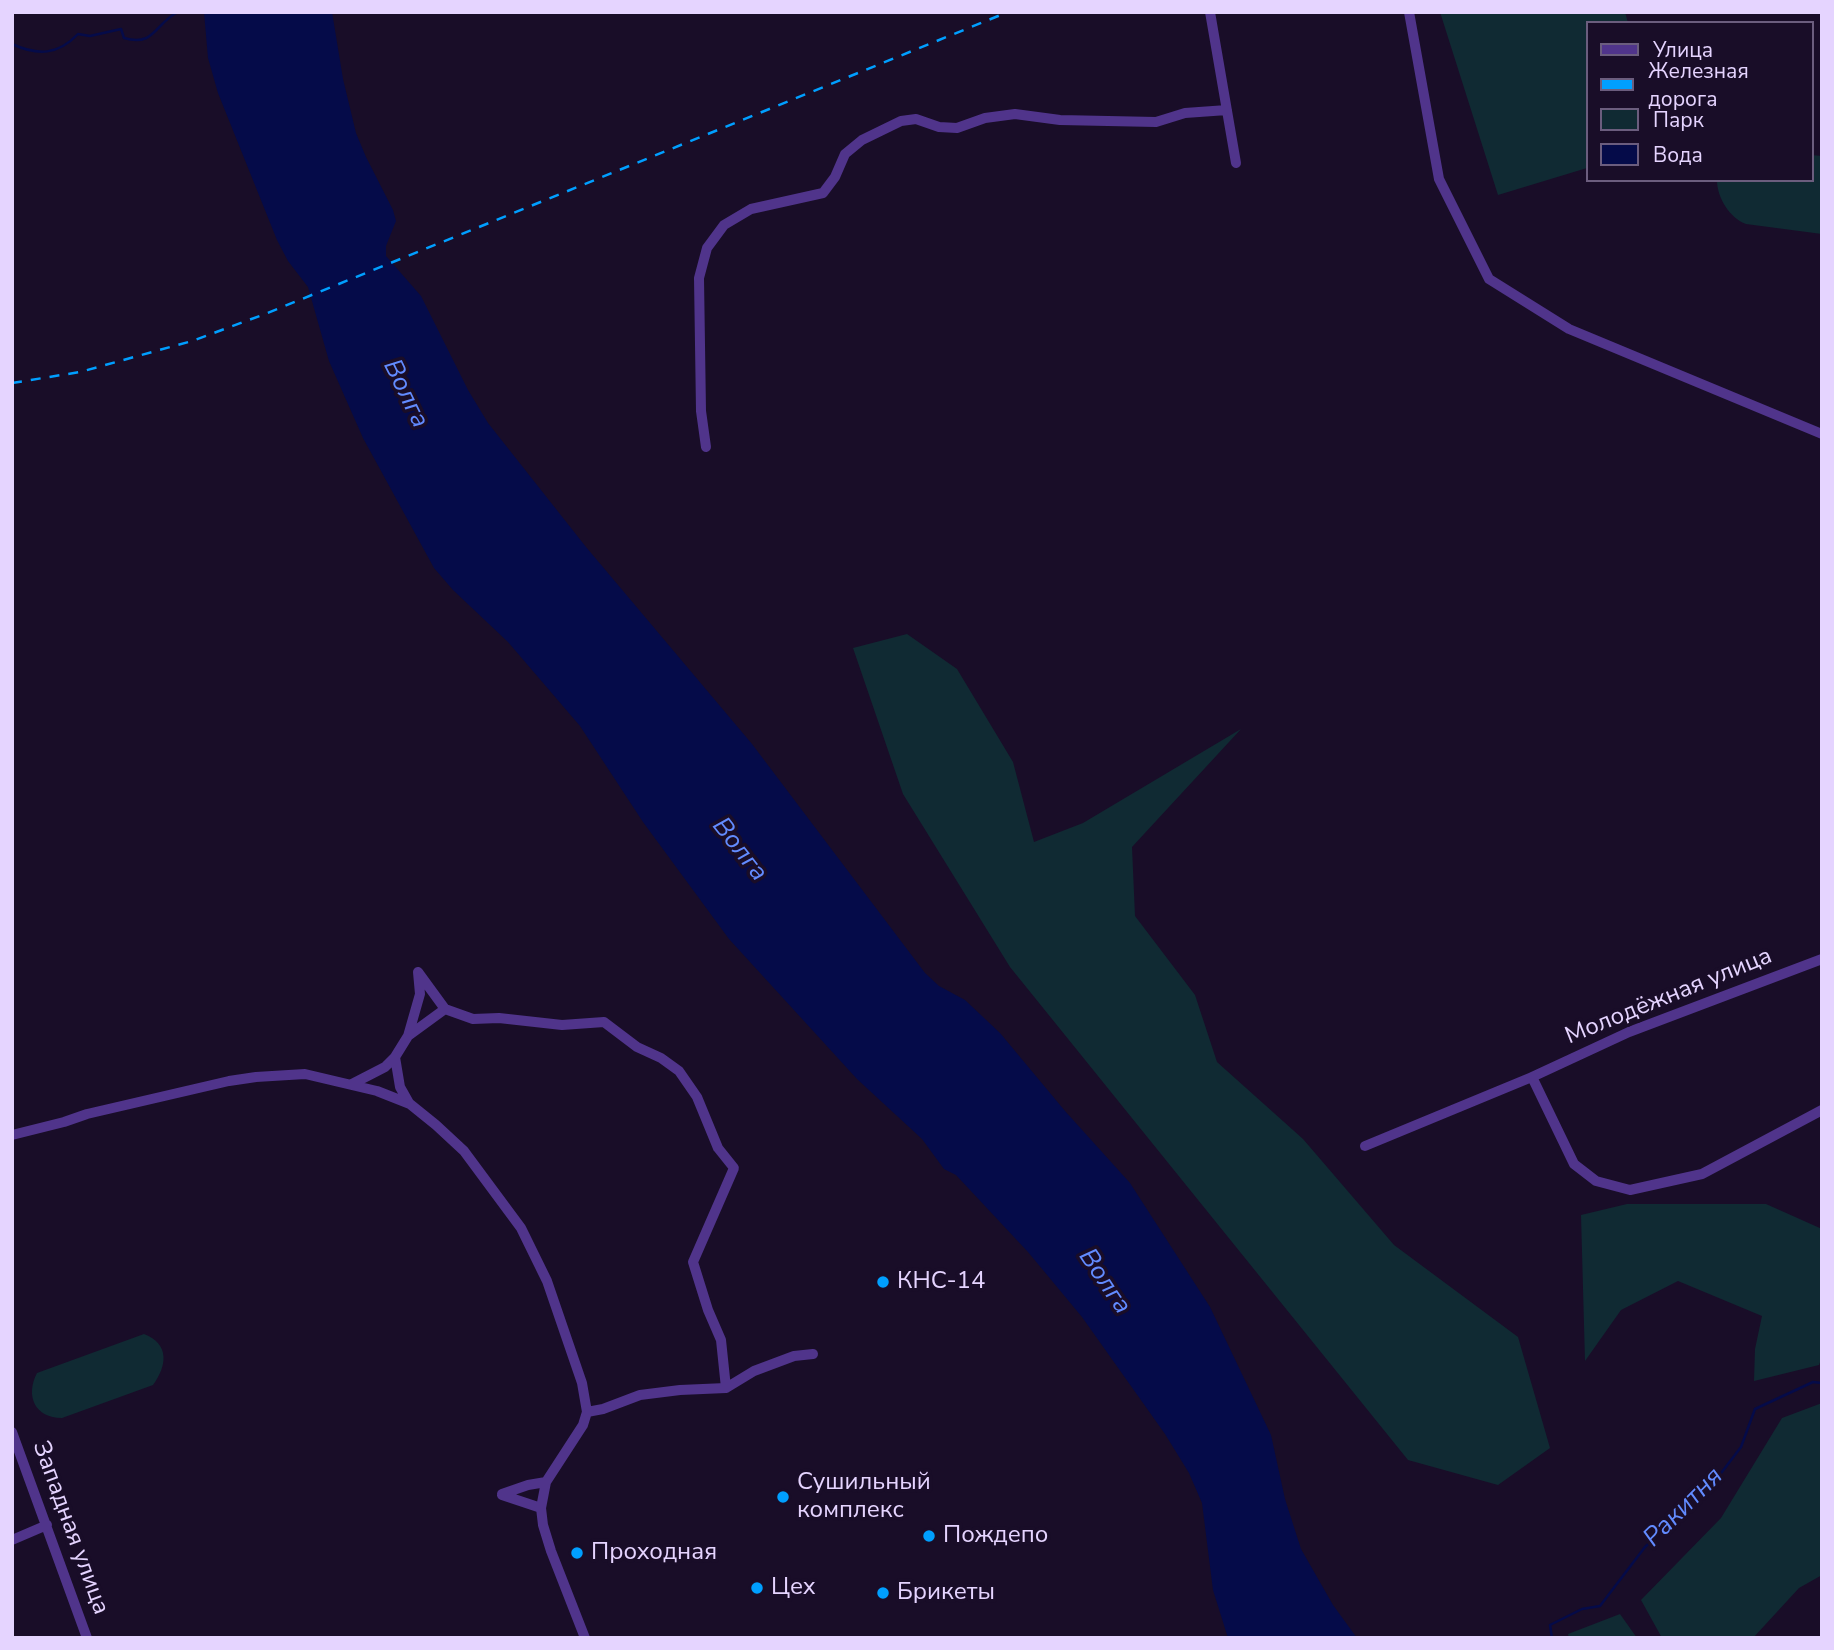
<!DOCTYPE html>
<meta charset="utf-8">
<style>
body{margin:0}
#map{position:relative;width:1834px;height:1650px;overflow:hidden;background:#190d28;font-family:"Nunito Sans",sans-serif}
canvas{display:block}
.frame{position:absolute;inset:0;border:14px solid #e5d4ff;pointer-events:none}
.legend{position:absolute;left:1586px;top:21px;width:228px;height:161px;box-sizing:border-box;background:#190d28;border:2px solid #6b5d7e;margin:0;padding:9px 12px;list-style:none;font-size:21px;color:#e5d4ff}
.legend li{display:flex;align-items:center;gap:14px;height:35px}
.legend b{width:35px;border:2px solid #6b5d7e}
</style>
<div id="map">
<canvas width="1834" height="1650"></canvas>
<div class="frame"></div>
<ul class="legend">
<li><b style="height:9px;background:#50348b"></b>Улица</li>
<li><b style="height:9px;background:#009fff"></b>Железная дорога</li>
<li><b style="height:19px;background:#102a33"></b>Парк</li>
<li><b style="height:19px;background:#050b49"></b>Вода</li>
</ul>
</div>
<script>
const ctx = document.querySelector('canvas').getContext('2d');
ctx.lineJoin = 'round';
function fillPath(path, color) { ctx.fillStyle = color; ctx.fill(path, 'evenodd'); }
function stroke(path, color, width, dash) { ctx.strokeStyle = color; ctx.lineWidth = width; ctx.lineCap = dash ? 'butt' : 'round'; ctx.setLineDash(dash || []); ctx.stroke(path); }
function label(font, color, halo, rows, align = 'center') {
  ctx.font = font + ' "Nunito Sans",sans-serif'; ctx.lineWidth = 7; ctx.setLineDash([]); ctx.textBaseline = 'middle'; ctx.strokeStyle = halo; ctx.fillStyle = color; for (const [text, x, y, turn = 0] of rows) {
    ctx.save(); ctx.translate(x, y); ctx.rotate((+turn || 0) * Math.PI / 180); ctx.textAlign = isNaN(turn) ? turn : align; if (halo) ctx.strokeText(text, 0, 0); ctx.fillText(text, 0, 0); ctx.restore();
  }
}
fillPath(new Path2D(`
 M1440,12H1625L1628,23H1587V168L1498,195Z
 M1811,155L1822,156V234L1746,224C1730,218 1717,198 1717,180H1811Z
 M907,634L957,669L1013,762L1034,842L1083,823L1241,729L1132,847L1135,916L1195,995L1217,1062L1303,1139L1394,1245L1518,1337L1550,1448L1498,1485L1408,1460L1010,967L903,794L853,648Z
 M1627,1204H1766L1822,1229V1357L1819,1365L1754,1381L1755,1349L1762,1316L1678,1281L1621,1310L1585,1361L1581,1215Z
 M144,1334C170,1344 167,1366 153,1385L62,1418C35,1418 25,1396 37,1373Z
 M1822,1403V1575L1799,1588L1753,1638H1662L1641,1600L1721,1518L1782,1418Z
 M1620,1614L1637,1638H1569L1568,1634Z`), '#102a33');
fillPath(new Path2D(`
 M204,12H332L343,79L356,133L366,157L393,210L396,221L386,246V256L421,296L468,390L488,423L586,547L752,744L925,973L939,986L965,1000L1000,1033L1065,1111L1130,1183L1210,1307L1271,1435L1285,1499L1301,1549L1333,1605L1357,1638H1228L1213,1590L1202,1503L1189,1473L1165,1434L1082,1317L1028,1252L956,1175L944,1169L922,1139L857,1079L729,939L643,822L580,726L508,642L453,590L434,568L363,438L329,361L308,287L288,261L277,240L218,93L208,58Z`), '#050b49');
stroke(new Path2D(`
 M12,44C38,56 58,55 78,34L90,36L121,29L124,38C155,47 154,24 178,12
 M1552,1638L1550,1625L1582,1609L1600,1606L1645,1547L1712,1485L1741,1447L1755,1409L1813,1382L1822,1383`), '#050b49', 2.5);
stroke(new Path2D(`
 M1210,12L1236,163
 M1409,12L1439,179L1489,279L1569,329L1822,434
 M706,447L701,411L699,278L707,248L724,225L751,209L823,193L835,177L845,154L862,140L901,121L916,119L939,127L957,128L985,118L1015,114L1060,120L1156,122L1185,113L1227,110
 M418,972L445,1009
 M445,1009L473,1019L499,1018L562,1025L604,1022L637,1047L661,1058L679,1071L697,1097L718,1148L734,1168L693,1262L708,1310L721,1340L726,1388
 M408,1036L420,994L418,972
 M395,1057L400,1087L409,1103
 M1532,1077L1574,1164L1596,1181L1630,1190L1702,1174L1822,1110
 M352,1084L385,1067L395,1057L408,1036L445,1009
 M12,1135L64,1122L87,1114L229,1081L256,1077L305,1074L377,1091L410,1104L436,1125L464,1151L521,1228L547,1281L582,1383L587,1412L583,1425L546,1482L541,1508L543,1525L551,1551L585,1638
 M1365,1146L1532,1077L1629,1032L1822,959
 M587,1412L603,1409L640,1395L680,1390L726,1388L754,1371L794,1356L813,1354
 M12,1432L87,1638
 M502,1494L528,1485L546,1482
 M502,1495L541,1508
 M12,1540L47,1525`), '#50348b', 10);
stroke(new Path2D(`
 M12,383L80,372L192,341L265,314L1008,12`), '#009fff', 2.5, [10, 9]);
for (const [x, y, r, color] of [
 [883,1282,7,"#009fff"],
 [783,1497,7,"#009fff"],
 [929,1536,7,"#009fff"],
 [577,1553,7,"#009fff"],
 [757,1588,7,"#009fff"],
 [883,1593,7,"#009fff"]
]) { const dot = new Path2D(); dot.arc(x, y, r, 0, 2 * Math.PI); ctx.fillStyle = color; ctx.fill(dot); stroke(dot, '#190d28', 2.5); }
label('24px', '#e5d4ff', '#190d28', [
 ["Молодёжная улица",1669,997,-22],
 ["Западная улица",70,1528,70]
]);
label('24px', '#e5d4ff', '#190d28', [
 ["КНС-14",897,1282],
 ["Сушильный",797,1483],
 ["комплекс",797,1511],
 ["Пождепо",943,1536],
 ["Проходная",591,1553],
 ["Цех",771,1588],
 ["Брикеты",897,1593]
], 'left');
label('italic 26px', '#628bff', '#190d28', [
 ["Волга",405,394,64],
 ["Волга",739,850,52],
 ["Волга",1104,1282,56],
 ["Ракитня",1684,1508,-45]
]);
</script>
